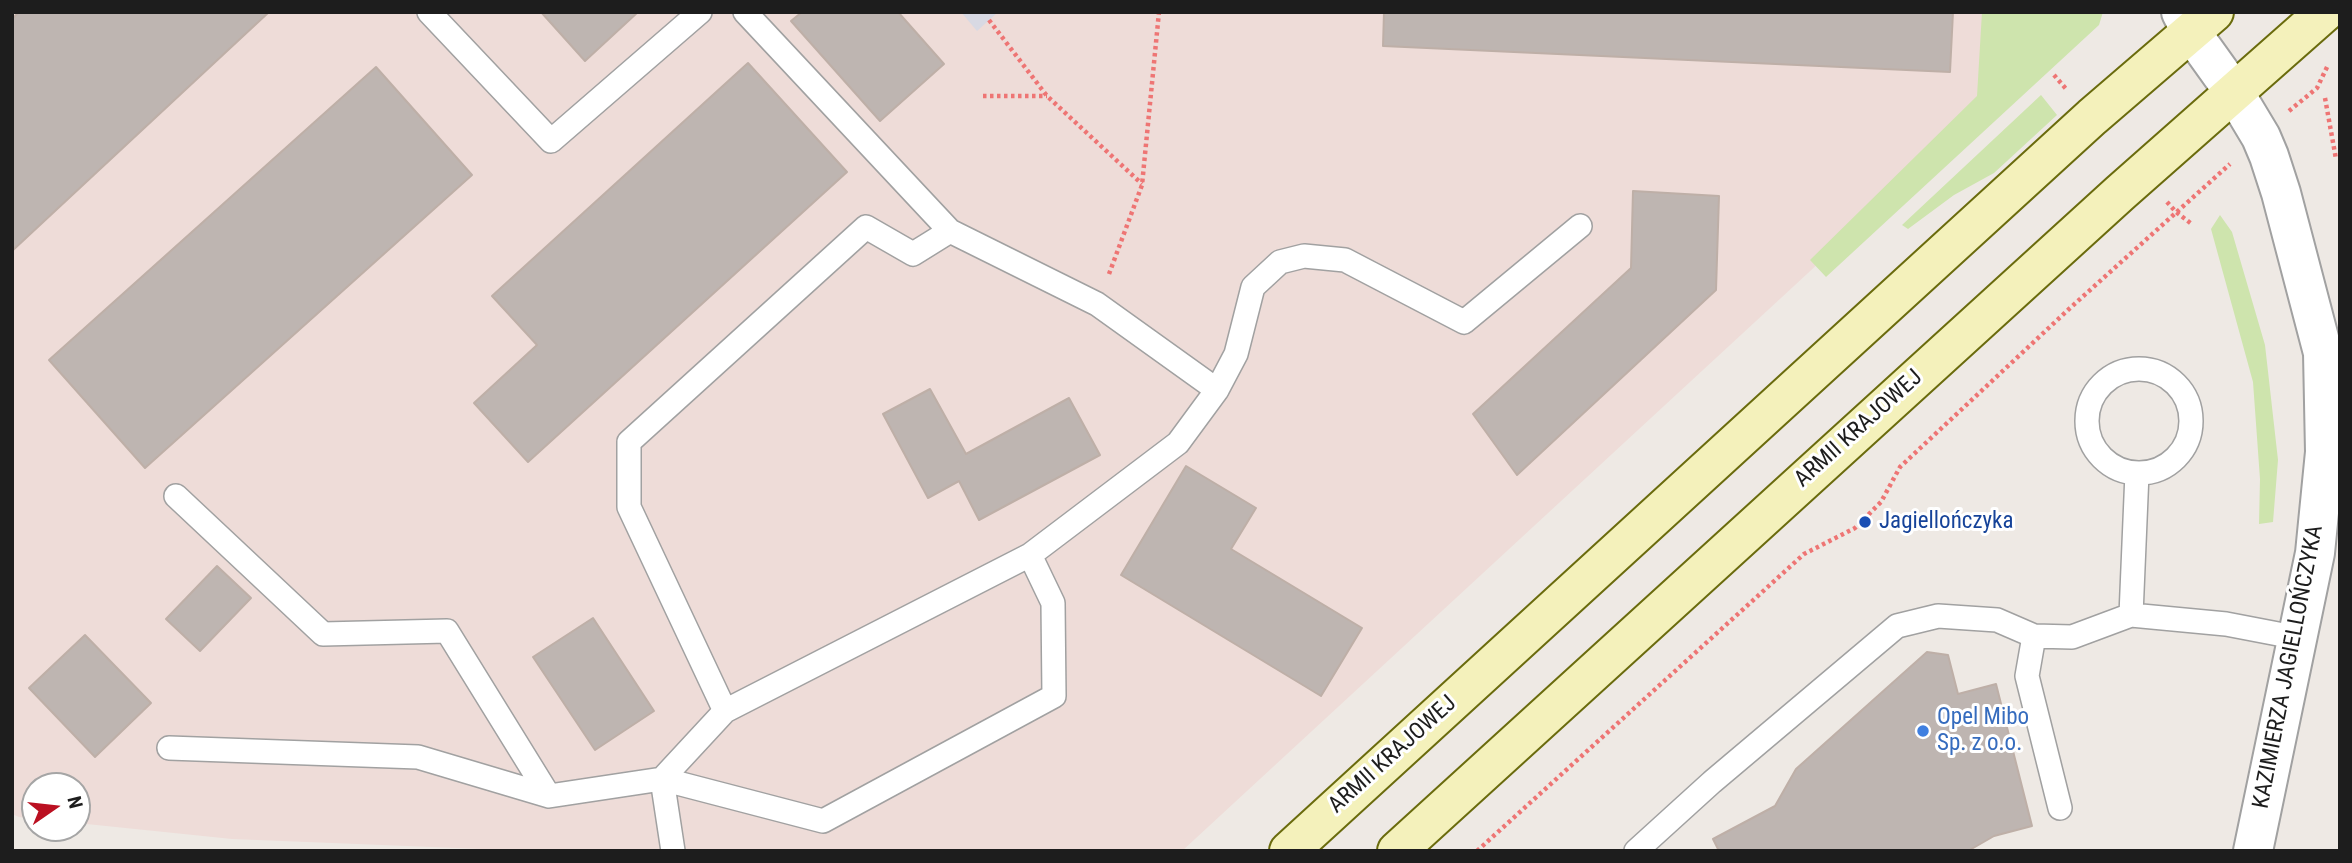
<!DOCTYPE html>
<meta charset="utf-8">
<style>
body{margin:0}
#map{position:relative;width:2352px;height:863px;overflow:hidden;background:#eee9e4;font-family:"Roboto Condensed",sans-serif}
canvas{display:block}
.frame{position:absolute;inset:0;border:14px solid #1d1d1d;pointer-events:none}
.north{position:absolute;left:21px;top:772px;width:70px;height:70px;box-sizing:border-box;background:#fff;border:2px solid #a5a5a5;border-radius:50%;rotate:76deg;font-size:19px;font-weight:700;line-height:28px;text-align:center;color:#1d1d1d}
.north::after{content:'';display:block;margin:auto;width:24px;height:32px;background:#bb1021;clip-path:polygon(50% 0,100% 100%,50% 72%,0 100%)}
</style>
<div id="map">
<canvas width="2352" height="863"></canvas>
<div class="frame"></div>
<div class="north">N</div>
</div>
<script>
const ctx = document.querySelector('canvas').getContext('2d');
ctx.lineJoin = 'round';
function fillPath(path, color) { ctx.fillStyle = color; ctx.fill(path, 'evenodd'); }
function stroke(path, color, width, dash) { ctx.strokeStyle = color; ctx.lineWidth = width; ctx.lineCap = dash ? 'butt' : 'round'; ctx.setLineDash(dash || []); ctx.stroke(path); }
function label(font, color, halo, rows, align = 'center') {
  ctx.font = font + ' "Roboto Condensed",sans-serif'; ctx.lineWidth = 6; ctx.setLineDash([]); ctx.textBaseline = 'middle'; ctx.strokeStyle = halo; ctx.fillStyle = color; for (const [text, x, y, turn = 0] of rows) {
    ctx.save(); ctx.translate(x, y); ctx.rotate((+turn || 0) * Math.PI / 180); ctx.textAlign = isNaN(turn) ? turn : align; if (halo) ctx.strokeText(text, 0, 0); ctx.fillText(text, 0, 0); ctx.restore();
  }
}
fillPath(new Path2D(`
 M12,12H2004L1990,105L1182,851H532L232,839L77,823V786H35V819L19,817L12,814Z`), '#eedcd8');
fillPath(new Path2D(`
 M1982,12H2103L2099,25L1826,277L1810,260L1977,96Z
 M2041,95L2057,115L1994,173L1954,195L1908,229L1902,225Z
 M2220,215L2232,232L2265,345L2278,460L2273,522L2259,524L2260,479L2253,382L2211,229Z`), '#cee4ad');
fillPath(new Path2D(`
 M961,12H998L977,31Z`), '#d8d9e3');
const building = new Path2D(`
 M19,12H269L12,251V19Z
 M541,12H638L585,61Z
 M802,12H898L944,64L880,121L791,21Z
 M1384,12H1953L1950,72L1383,46Z
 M748,63L847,172L528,462L474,403L537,345L492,296Z
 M376,67L472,175L145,468L49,360Z
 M1633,191L1719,196L1716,290L1517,475L1473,414L1631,268Z
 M930,389L966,454L1069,398L1100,455L979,520L959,481L928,498L883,414Z
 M1186,466L1256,508L1231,549L1362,628L1321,696L1121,575Z
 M217,566L251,598L200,651L166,619Z
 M593,618L654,711L595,750L533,657Z
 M85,635L151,703L95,757L29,688Z
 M1927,652L1948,655L1958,694L1996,684L2032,826L1994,836L1968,851H1719L1713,839L1775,806L1796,769Z`);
fillPath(building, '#beb5b1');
stroke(building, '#beafa7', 2);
const service = new Path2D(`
 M429,12L551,141L700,12
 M950,231L1097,304L1217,390
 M2087 421a52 52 0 1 1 104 0a52 52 0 1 1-104 0Z
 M176,496L323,634L447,631L549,796
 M2131,615L2137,473
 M2034,636L2027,676L2060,808
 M725,711L1030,555L1178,443L1217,390L1236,354L1253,287L1280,262L1304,256L1345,260L1464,322L1580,226
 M169,748L418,757L549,796L662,779L823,821L1054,696L1053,603L1030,555
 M673,851L662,779L725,711L629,507V442L866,227L913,254L950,231L745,12
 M1636,851L1712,782L1897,626L1938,616L1997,620L2034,636L2072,637L2131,615L2226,624L2299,638`);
const minor = new Path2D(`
 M2181,12L2191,32L2234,92L2261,137L2269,156L2281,193L2323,353L2325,452L2315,553L2253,851`);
const secondary = new Path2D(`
 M1289,851L2092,117L2214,12
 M1397,851L2120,193L2325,12`);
stroke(service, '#a1a1a1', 26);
stroke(minor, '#a1a1a1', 42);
stroke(secondary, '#6a6b0d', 42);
stroke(new Path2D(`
 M989,20L1047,96L1142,184
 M2054,75L2067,90
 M983,96H1047
 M2325,98L2336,159
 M2289,111L2317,88L2328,65
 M2167,202L2176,212L2193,225
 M1109,274L1142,185L1159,12
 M1477,851L1804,554L1855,528L1881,502L1900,467L2069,309L2230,164`), '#ee7574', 4.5, [3.5, 3.5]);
stroke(service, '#fff', 23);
stroke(minor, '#fff', 38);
stroke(secondary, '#f4f1bb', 38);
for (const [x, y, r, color] of [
 [1865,522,7,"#1a4fb4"],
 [1923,731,7,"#3f7fe0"]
]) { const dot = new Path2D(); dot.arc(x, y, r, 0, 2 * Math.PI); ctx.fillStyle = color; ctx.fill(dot); stroke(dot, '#fff', 2.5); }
label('23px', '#1d1d1d', '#fff', [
 ["ARMII KRAJOWEJ",1859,429,-42],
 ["KAZIMIERZA JAGIELLOŃCZYKA",2289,667,-79],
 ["ARMII KRAJOWEJ",1393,755,-42]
]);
label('23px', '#164399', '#fff', [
 ["Jagiellończyka",1879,522]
], 'left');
label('23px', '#366cbe', '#fff', [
 ["Opel Mibo",1937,718],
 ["Sp. z o.o.",1937,744]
], 'left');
</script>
